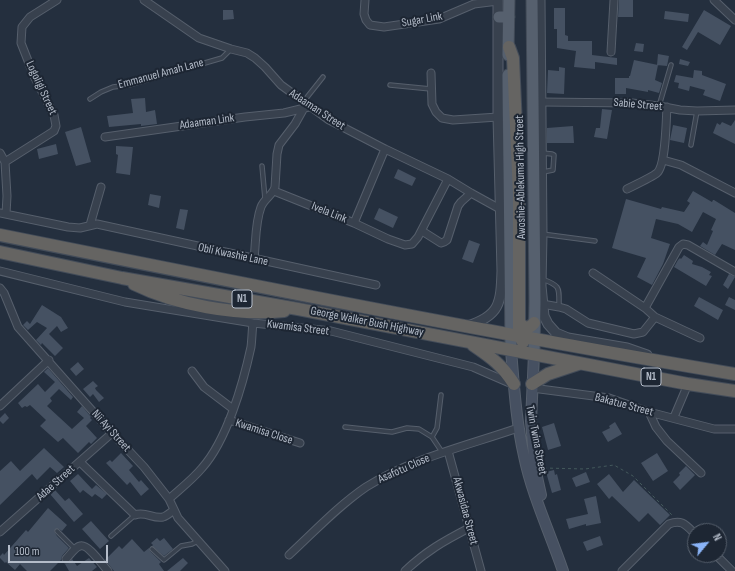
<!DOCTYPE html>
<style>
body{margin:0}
#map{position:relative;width:735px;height:571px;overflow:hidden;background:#242f3e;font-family:"Sofia Sans Condensed",sans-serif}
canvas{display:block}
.north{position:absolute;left:687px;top:523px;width:40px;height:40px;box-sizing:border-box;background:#1d2633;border:1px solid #59626f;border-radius:50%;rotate:61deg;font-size:11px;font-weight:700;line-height:16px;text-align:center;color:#b4bcc9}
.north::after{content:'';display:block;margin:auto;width:14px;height:18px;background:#8ab4f8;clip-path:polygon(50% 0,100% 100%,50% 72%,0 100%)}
.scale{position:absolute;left:8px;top:545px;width:100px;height:18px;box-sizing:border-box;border:2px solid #b4bcc9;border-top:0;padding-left:5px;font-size:12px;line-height:14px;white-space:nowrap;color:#b4bcc9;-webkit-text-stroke:3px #1d2633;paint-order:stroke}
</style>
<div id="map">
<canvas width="735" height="571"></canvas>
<div class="north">N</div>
<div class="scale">100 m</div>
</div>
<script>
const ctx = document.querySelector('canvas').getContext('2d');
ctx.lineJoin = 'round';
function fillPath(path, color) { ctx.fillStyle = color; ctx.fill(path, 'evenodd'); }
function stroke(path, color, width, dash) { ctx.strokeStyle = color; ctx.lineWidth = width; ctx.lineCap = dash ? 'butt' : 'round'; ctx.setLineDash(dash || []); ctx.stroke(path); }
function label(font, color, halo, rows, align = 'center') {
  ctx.font = font + ' "Sofia Sans Condensed",sans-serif'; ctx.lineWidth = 4; ctx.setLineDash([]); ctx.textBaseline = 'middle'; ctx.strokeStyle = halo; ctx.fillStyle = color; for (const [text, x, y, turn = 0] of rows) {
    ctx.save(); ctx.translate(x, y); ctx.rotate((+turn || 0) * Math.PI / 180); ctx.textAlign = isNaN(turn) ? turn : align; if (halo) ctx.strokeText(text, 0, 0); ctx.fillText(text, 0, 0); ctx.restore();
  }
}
fillPath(new Path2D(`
 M619,0H633V17H618Z
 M554,8H565V35L568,36V41H592V55L617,58V65L595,62V69L574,67L576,51L557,48V29H554Z
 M223,10H233L234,19L223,20Z
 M704,10L731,26L720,45L698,32L687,50L682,47Z
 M665,11L689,14L688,22L664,19Z
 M636,43L644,44L643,52L634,51Z
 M658,54L669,56L667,66L657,65Z
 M680,59L690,62L688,66L679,64Z
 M634,60L658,65L655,80L662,83L659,93L648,90V92L626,88V94H615V78H629V76H630Z
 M559,67L565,68L564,94L547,93L548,70L559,71Z
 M694,70L702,71V75L726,84L720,101L703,95L705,90L690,86L689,91L678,88L679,83L674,82L676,75L693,78Z
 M145,98L146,112L155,110L157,124L141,126V124L109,127L107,116L133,113L131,99Z
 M602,109L612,110L607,139L594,137L596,128H600Z
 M735,120V144L713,133L717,123L720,125L722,122L731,126Z
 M673,125L687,128L684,143L670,140Z
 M573,126L574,143H547V128Z
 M81,127L91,162L76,166L65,132Z
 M56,144L58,154L39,159L37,149Z
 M116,146L133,147L130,175L116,173L118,155L116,154Z
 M398,169L416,178L412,186L394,178Z
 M693,191L712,202L713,200H714L735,213V250L722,244L715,255L700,246L703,242L707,245L713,231L711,230L716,219L703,212L692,232L678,224L656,219L651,238L670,244L663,264L652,285L637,277L646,258L612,248L626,199L661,209L662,207L684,212L690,203L687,201Z
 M150,194L161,196L159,208L148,205Z
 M379,208L398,217L393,228L374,219Z
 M180,209L188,210L184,230L176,228Z
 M469,240L480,244L473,263L462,259Z
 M684,255L693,261L692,264L702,267L711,272L709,275L712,276L706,286L674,267L678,260L680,258L681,259Z
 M729,274L735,277L728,289L723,285Z
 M699,297L723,310L718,320L694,306Z
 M729,297L735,300V310L725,305Z
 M42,305L61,317L68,328L61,332L57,326L49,334L63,348L55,356L42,343L41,345L36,340L47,328L37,322L28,330L23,325L27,321L30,324Z
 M78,362L84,369L76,376L70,369Z
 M48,368L73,397L71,400L59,389L50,398L52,401L47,406L72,429L84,418L77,412L82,406L91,417L90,418L92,420L86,426L97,438L91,444L89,442L78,453L63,438L58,442L40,426L46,420L30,405L27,407L25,406L22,408L18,403L38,384L45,392L55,382L44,372Z
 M93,381L98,386L95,388L96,390L104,398L99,402L93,394L90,397L83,389Z
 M5,413L9,418L3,424L0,421V418Z
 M615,422L622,434L608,442L602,432L610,428L609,426Z
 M554,423L561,446L548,450L542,427Z
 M44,448L64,467L57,473L50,467L37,480L32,474L0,505V471L11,461L20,471Z
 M121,453L133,466L129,470L139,482L141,480L149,489L141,496L130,482L127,485L106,463L110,460L112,462Z
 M657,453L668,471L653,481L641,463Z
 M686,466L695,475L680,490L673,482L680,475L679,473Z
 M554,470L555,475L557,474L561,490L552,493L546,472Z
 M586,472L590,482L576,487L572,478Z
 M78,474L92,489L96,485L107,494L102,499L95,494L92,497L83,490L80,493L70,481Z
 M609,474L623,492L634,480L670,515L660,525L648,513L639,522L612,496L609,499L597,484Z
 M55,490L65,501L69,498L83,514L74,522L50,494Z
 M596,496L601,523L586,526V524L569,529L566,519L588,514L584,499Z
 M48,508L67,525L62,531L57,528L54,531L57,536L69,548L62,556L61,560L50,571H27L20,564L15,570L6,562L5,563L0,558V556L3,553L4,555L26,530L28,532Z
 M91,521L109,541L100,549L82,529Z
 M600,536L603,545L587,551L583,542Z
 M157,538L160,541L164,538L173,549L164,556L152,546L153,545L151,543Z
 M132,539L144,552L149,548L150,551L161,562L159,564L164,571H114L105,560L119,546L122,549Z
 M89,558L97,567L92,571H69L65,564L69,563L72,559L77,566Z
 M183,558L188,563L180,571H167Z`), '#455162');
const service = new Path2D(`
 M390,85L431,89
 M90,99L101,92L113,87L129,85L222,58L231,49
 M304,101L323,77
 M659,106L671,65
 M691,145L697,111
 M542,153L552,154L554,155L553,170L543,172
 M262,166L265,199
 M542,234L595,241
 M542,279C561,286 559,287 559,307
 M345,427L392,432L407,428L419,429L432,437L442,452
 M432,437L437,428L441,395
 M57,531L75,549
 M111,536L135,515
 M152,549L164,560L181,546L192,544L198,541`);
const minor = new Path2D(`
 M144,0L199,38L231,49L247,53L255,58L265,67L281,85L329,120L385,149L448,179L471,193L500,209
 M365,0L364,14L366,20L370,25L384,27L439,19L474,4L498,1
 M714,0L735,20
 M611,52L614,0
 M431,73L432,104L436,112L442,118L453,120L498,117
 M541,102L632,103L659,106L680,110L697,111L735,110
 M105,137L245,117L284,113L309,107
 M0,153L5,162
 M663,160L681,165L735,193
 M627,189C635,185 652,177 657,173C666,165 666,120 667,107
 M274,191L354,223L388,239L405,245L412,244L418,237L448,179
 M0,213L68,227L80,228L97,224L376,285
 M6,214L7,196L5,162L54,131L56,126L54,115L34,76L21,43L22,27L30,17L57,0
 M354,223L385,149
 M90,225L101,187
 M422,231L441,243L444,242L447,240L458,206L461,202L471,193
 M254,259C256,242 255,223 261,207C264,199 273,195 275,187L277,154L279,145L295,124L304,108
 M0,271L125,302L253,323L331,331L473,367L512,384
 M593,273L645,308L655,317L700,338
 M0,288L4,293L18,327L112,433L144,467L169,499L178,518L225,571
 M542,304L559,307L566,309L588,323L634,334L643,332L655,317
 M645,308L679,247L683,244L688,245L735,272
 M192,371L204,387L233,409
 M532,388L609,398L649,412L714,429H735
 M0,406L49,360
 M649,412L656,427L667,441L701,473
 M674,417L688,384
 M229,420L300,443
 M448,451L481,571
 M80,462L135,515C145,511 153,519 163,517C167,516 171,512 174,510
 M169,499C180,489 193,479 202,468C227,440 243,384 251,347C252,339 252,331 253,323
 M0,532L112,433
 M289,555C314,532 338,506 366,487C410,459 469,445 518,428
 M716,555L732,571
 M66,559C70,555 75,547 80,546C88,543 103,566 108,571
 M405,571C426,551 444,541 469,528
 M622,571L669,524C682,519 686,525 695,534`);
const tertiary = new Path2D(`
 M540,0L542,234L541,286L544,316L548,324L556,333L568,338L627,348L647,355
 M467,326C500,316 501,303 502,271L498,117V0`);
const secondary = new Path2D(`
 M511,350C514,385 516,421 524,456C532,495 550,533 563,571
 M534,354L531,421L535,468L541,495`);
const primary = new Path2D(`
 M532,0L535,302L534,354
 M499,17H509
 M508,55L509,0
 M508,75L511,350`);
const trunk = new Path2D(`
 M509,47L513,58L519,195V335L523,342
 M0,235C244,284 489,333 735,374
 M0,252L122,278L298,309L688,384L735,391
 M134,284C177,305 236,316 284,311
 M519,322C524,329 529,329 534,323
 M473,345C492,358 502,365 514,384
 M532,384L548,374L578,364`);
stroke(service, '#565f6c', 5.5);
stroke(minor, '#565f6c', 9);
stroke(tertiary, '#565f6c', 11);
stroke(secondary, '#565f6c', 12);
stroke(primary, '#414a57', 13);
stroke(trunk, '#434c59', 14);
stroke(new Path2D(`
 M544,468L585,469L614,465L633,476L673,516`), '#44595c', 1, [3, 3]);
stroke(service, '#38414e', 3.5);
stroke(minor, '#38414e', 7);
stroke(tertiary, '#38414e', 9);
stroke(secondary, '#465061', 10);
stroke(primary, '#56606e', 11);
stroke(trunk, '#656462', 12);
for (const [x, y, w] of [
 [242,299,20],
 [651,377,20]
]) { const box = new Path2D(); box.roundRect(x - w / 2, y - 9, w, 18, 3); ctx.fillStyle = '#1d2633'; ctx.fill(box); stroke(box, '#b4bcc9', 1); }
label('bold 11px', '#b4bcc9', null, [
 ["N1",242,299],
 ["N1",651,377]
]);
label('12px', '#b4bcc9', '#1d2633', [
 ["Sugar Link",422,20,-10],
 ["Emmanuel Amah Lane",161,74,-15],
 ["Logoligi Street",41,88,65],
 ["Sabie Street",638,105,5],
 ["Adaaman Street",317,110,33],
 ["Adaaman Link",207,122,-8],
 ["Awoshie-Ablekuma High Street",521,177,-91],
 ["Ivela Link",329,213,22],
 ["Obli Kwashie Lane",233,255,12],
 ["George Walker Bush Highway",367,322,11],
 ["Kwamisa Street",298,328,7],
 ["Bakatue Street",624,405,15],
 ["Nii Ayi Street",111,431,48],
 ["Kwamisa Close",264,432,18],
 ["Twin Twina Street",536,440,79],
 ["Asafotu Close",404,469,-24],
 ["Adae Street",56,483,-42],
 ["Akwasidae Street",465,511,75]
]);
</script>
